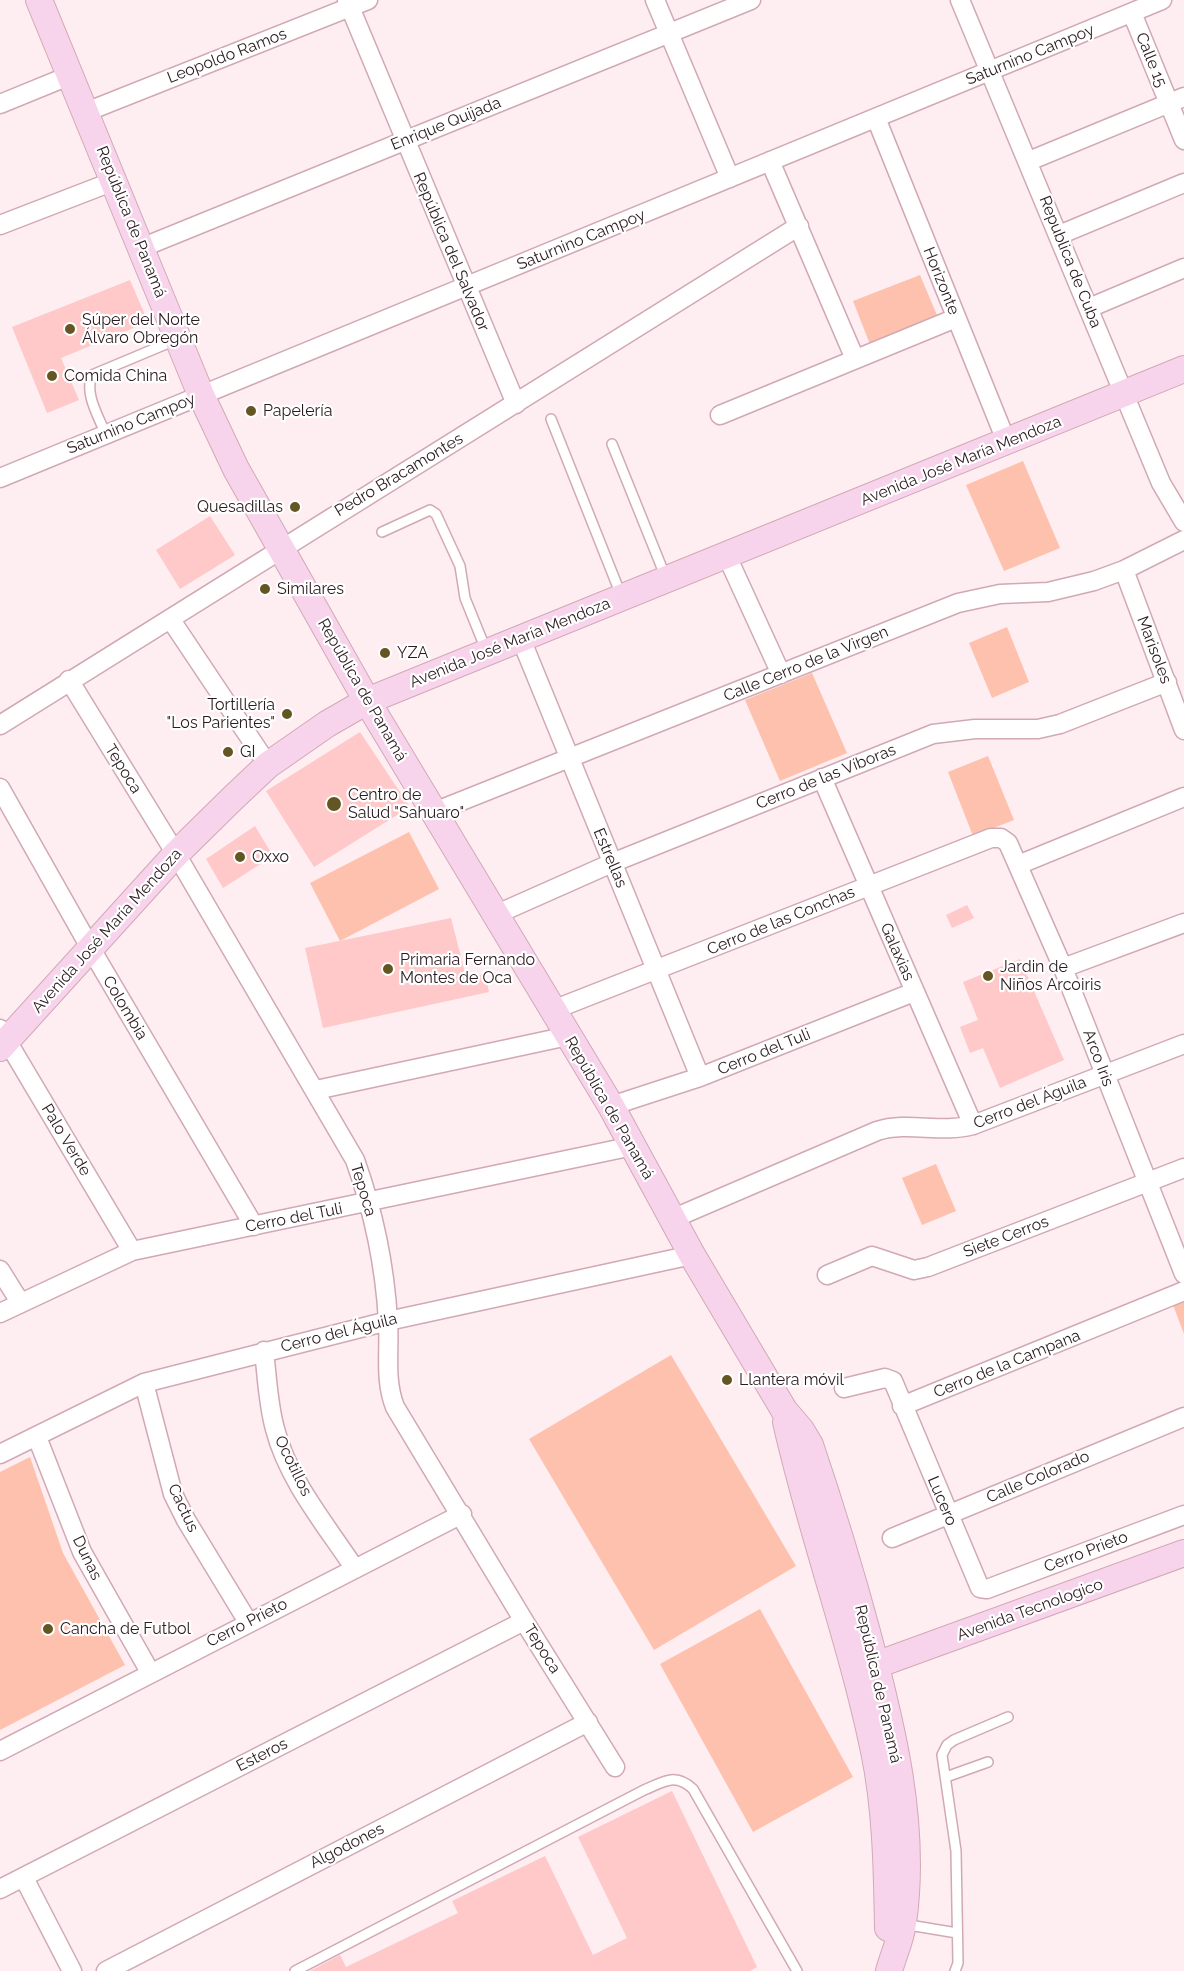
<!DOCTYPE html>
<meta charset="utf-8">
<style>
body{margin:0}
canvas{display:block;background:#feedf1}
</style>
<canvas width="1184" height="1971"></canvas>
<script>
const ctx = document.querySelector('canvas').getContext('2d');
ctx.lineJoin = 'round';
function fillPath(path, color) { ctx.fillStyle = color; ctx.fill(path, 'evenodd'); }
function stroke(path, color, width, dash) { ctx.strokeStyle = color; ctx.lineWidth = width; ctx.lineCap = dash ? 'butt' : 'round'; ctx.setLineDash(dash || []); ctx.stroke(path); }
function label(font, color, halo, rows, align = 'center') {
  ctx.font = font + ' Raleway,sans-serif'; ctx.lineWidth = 4.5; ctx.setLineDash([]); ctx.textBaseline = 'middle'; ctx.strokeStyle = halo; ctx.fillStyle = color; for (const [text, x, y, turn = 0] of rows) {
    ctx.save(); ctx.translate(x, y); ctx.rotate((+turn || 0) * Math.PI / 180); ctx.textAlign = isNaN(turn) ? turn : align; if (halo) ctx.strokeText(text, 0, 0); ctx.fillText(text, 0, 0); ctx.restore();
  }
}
fillPath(new Path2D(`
 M920,275L939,320L871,347L853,301Z
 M1023,461L1060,548L1004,571L966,485Z
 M1007,627L1029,682L992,698L969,643Z
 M812,673L847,753L780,781L745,700Z
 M988,756L1014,820L973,836L948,772Z
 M409,832L439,889L340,941L310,883Z
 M936,1164L956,1211L922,1225L902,1178Z
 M1184,1300V1334L1173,1305Z
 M671,1355L796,1566L654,1650L529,1439Z
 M30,1457L63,1553L125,1665L0,1730V1472Z
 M760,1609L853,1777L753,1832L660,1664Z`), '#fec1ae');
fillPath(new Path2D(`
 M130,280L148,322L61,358L79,400L47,413L12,327Z
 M210,516L235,555L180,589L156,550Z
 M360,732L410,807L314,867L266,791Z
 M255,826L273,856L223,888L206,859Z
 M967,905L974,918L952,928L946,915Z
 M451,918L466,977L485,974L489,992L323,1028L305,948Z
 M1020,959L1064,1060L1000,1088L983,1048L970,1053L960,1027L978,1020L963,982Z
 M672,1791L757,1967L750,1971H310L340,1955L346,1967L458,1913L452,1901L545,1856L593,1955L627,1938L578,1837Z`), '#fec9c8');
const lane = new Path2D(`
 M551,419L621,595
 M106,435C99,417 84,394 92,375L178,339
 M612,444L666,578
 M382,532L430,510L436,514L460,566L465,598L486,650
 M946,1777L988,1762
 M903,1924L957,1933
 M295,1971L644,1790C664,1782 675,1772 693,1789L797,1971
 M955,1971L958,1963L956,1851L942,1755L947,1745L954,1740L1008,1717`);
const street = new Path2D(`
 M347,0L516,404
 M655,0L730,178
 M960,0L1161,483L1184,522
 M1132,13L1184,140
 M0,104L71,75
 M86,112L368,0
 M876,118L1007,443
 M770,161L855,359
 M1029,161L1184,97
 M0,225L114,181
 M1059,235L1184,183
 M141,248L751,0
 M1089,308L1184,268
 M720,415L956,318
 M0,478L1162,0
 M726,554L781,674
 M1124,570L1184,730
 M171,620L268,765
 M521,639L700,1077
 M69,680L176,854L355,1160C373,1210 385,1268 388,1321C390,1351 384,1379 395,1407L524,1621L615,1767
 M0,725L799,226
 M822,778L973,1125
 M0,788L91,949L254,1226
 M434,812L958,603L1000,594L1048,592L1094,581L1124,570L1184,540
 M1018,865L1184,797
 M497,914L612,863L933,734L975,729H1038L1060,724L1167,682
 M1063,968L1184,923
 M553,1010L991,838H1001L1008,843L1063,968L1184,1274
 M0,1029L132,1251
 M316,1090L568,1036
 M611,1106L700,1077L914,992
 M672,1219L877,1131C909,1121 941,1134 973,1125L1184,1044
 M0,1270L20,1302
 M827,1275L872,1256L914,1270L928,1267L1184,1168
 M0,1313L132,1251L633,1146
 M264,1351C267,1376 268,1404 275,1429C288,1480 326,1525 355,1569
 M144,1383L173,1494L186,1520L248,1622
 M844,1388L885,1378L893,1381L980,1588L987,1589L1184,1515
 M902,1406L1184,1291
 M37,1437L82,1552L150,1672
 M0,1454L144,1383L388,1321L692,1255
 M892,1538L1184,1417
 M0,1751L462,1514
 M24,1878L72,1971
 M0,1889L524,1621
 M106,1971L588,1722`);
const secondary = new Path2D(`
 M39,0L201,395L236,469L367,701L611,1106L692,1255L784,1410L801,1430L810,1445C831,1507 850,1569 867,1632C892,1726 917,1825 903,1923C901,1939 893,1956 889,1971
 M0,1048L176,854L234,797L268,765L327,724L367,701L1184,369
 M786,1422C811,1533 851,1640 874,1751C886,1808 887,1870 888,1928
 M868,1679L870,1670L876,1665L1184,1553`);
stroke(lane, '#d1a9b4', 12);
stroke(street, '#d1a9b4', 21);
stroke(secondary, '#d1a9b4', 28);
stroke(lane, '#fff', 9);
stroke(street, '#fff', 18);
stroke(secondary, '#f8d4ec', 26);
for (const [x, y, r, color] of [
 [70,329,6,"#645623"],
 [52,376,6,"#645623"],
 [251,411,6,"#645623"],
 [295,507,6,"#645623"],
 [265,589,6,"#645623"],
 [385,653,6,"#645623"],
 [287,714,6,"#645623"],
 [228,752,6,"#645623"],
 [334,804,8,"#645623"],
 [240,857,6,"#645623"],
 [388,969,6,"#645623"],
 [988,976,6,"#645623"],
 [727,1380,6,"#645623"],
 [48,1629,6,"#645623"]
]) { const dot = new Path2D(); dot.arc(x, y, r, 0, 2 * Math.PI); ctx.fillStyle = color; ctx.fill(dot); stroke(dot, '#fff', 2); }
label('16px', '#2a1b20', '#fff', [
 ["Saturnino Campoy",1030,55,-22],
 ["Leopoldo Ramos",227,56,-21],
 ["Calle 15",1151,60,68],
 ["Enrique Quijada",446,124,-22],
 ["República de Panamá",131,222,68],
 ["Saturnino Campoy",581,240,-22],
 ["República del Salvador",451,252,67],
 ["Republica de Cuba",1070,262,68],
 ["Horizonte",941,281,68],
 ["Saturnino Campoy",131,424,-22],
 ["Avenida José María Mendoza",961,461,-22],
 ["Pedro Bracamontes",399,475,-31],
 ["Avenida José María Mendoza",510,643,-22],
 ["Marisoles",1154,650,69],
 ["Calle Cerro de la Virgen",806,664,-22],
 ["República de Panamá",362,690,60],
 ["Tepoca",123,769,58],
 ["Cerro de las Víboras",826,777,-22],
 ["Estrellas",610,858,67],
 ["Cerro de las Conchas",781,921,-22],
 ["Avenida José María Mendoza",107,931,-48],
 ["Galaxias",897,952,66],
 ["Colombia",125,1008,59],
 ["Cerro del Tuli",764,1052,-22],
 ["Arco Iris",1098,1058,69],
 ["Cerro del Águila",1030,1103,-21],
 ["República de Panamá",609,1108,60],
 ["Palo Verde",66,1140,59],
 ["Tepoca",363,1190,73],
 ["Cerro del Tuli",294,1218,-11],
 ["Siete Cerros",1006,1237,-21],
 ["Cerro del Águila",339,1333,-14],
 ["Cerro de la Campana",1007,1364,-22],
 ["Ocotillos",293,1466,64],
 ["Calle Colorado",1038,1477,-23],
 ["Lucero",942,1501,67],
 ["Cactus",183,1508,65],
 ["Cerro Prieto",1086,1552,-21],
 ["Dunas",87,1558,64],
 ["Avenida Tecnologico",1030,1610,-20],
 ["Cerro Prieto",247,1623,-27],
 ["Tepoca",542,1649,58],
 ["República de Panamá",878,1684,77],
 ["Esteros",262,1755,-27],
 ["Algodones",347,1846,-27]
]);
label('16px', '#2a1b20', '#fff', [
 ["Súper del Norte",82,320],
 ["Álvaro Obregón",82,338],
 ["Comida China",64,376],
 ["Papelería",263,411],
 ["Quesadillas",283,507,"right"],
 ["Similares",277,589],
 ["YZA",397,653],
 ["Tortillería",275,705,"right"],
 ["\"Los Parientes\"",275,723,"right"],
 ["GI",240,752],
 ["Centro de",348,795],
 ["Salud \"Sahuaro\"",348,813],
 ["Oxxo",252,857],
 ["Primaria Fernando",400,960],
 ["Montes de Oca",400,978],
 ["Jardin de",1000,967],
 ["Niños Arcoiris",1000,985],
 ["Llantera móvil",739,1380],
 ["Cancha de Futbol",60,1629]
], 'left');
</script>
